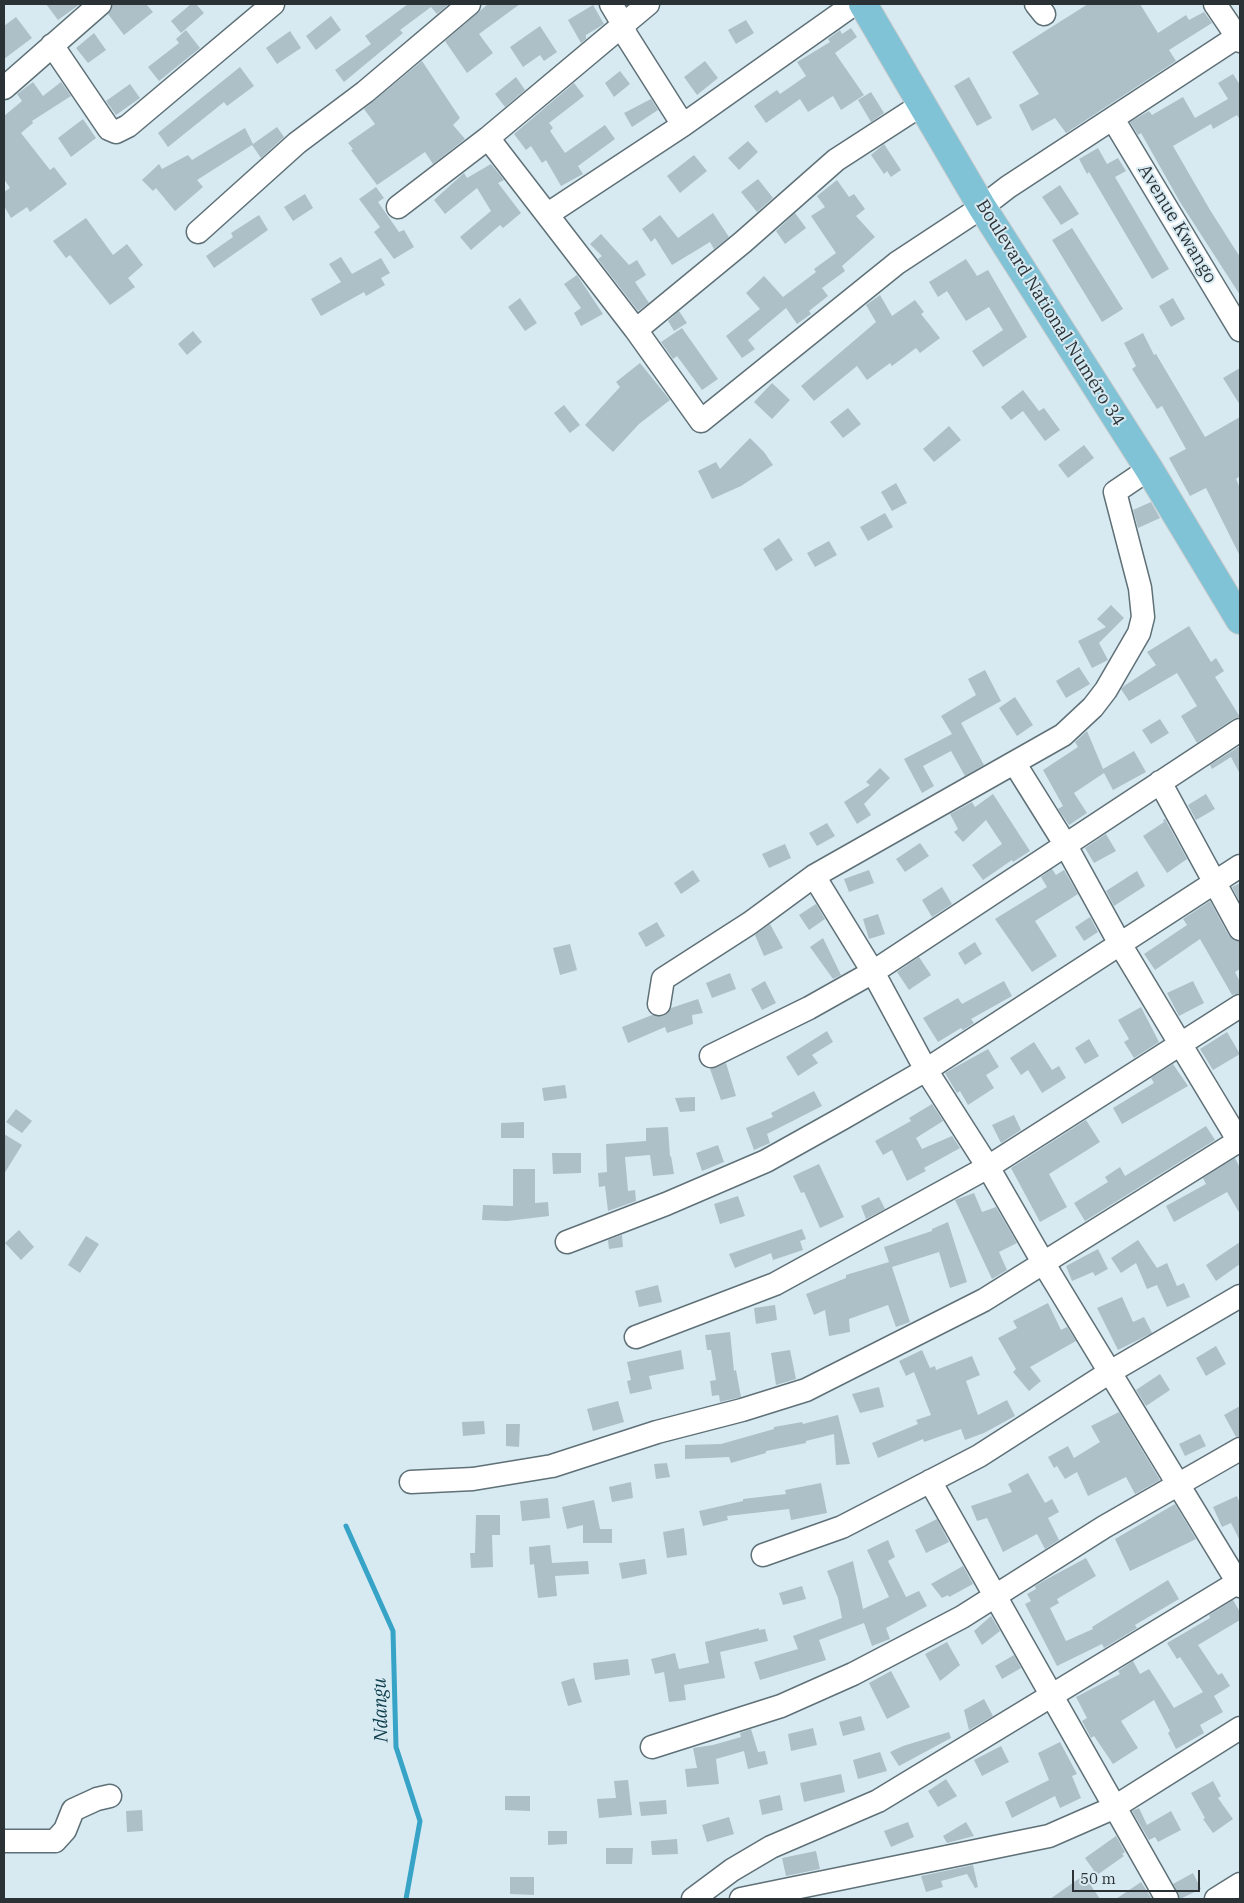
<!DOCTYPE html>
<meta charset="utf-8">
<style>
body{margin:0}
#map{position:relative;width:1244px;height:1903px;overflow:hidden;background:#d7eaf2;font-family:"IBM Plex Serif",serif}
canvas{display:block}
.frame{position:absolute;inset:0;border:5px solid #2b3235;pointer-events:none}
.scale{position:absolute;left:1072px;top:1870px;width:128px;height:22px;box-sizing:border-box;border:2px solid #2b3235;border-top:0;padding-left:6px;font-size:15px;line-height:18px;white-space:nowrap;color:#2b3235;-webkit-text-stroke:4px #d7eaf2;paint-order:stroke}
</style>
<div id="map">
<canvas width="1244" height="1903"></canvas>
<div class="frame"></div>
<div class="scale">50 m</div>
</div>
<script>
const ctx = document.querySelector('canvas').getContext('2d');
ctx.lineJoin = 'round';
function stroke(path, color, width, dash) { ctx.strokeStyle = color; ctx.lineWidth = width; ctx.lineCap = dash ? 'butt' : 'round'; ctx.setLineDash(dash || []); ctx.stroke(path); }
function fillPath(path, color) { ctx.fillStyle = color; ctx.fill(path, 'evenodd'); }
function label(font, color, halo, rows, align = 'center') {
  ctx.font = font + ' "IBM Plex Serif",serif'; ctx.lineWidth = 4; ctx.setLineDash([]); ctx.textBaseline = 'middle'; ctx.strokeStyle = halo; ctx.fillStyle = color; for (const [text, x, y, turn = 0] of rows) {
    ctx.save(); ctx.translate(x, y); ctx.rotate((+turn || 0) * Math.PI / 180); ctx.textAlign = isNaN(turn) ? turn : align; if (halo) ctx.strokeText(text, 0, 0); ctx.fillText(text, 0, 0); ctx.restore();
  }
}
stroke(new Path2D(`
 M346,1526L393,1631L396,1747L420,1821L406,1899`), '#37a3c6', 5);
fillPath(new Path2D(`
 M46,4H80L58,20Z
 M113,4H146L153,12L124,35L108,14Z
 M191,4H196L204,13L181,33L171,21Z
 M408,4H449L437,14L431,7L400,30L403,33L344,82L335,70L371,44L365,36Z
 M488,4H520L479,34L493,53L467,73L445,41Z
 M1088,4H1140L1158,33L1186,15L1189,20L1204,12L1212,23L1169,50L1176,61L1066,133L1055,118L1032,131L1019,105L1039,94L1012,52Z
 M593,5L604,24L586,35V39L581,43L568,20Z
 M331,16L341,30L316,50L306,36Z
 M16,17L32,38L4,59V26Z
 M746,20L754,33L736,44L728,30Z
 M540,26L557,52L544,61L540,55L523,67L510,47Z
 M851,28L857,37L835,53L864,95L841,110L833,96L808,112L800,99L766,123L754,106L777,90L780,94L806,76L797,62L830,42L828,39L840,30L842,34Z
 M186,30L200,48L159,81L148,67L179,43L176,39Z
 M290,31L301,48L277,64L266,48Z
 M94,33L106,50L88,63L76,48Z
 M422,61L460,118L453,125L465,139L433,164L425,152L377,185L351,150L353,149L348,143L375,124L364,109Z
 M705,61L718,78L697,95L684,77Z
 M240,67L254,86L227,106L224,102L168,147L158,133Z
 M620,71L630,84L614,97L605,83Z
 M1233,74L1240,85V120L1237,115L1213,129L1211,124L1173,146L1210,210L1240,257V295L1180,202L1141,133L1138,135L1130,122L1149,111L1152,115L1183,97L1195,118L1228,99L1218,83Z
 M516,77L525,90L505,107L495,94Z
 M969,77L992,118L977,126L954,86Z
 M33,82L43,96L61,82L71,96L32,121L33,123L21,133L50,170L54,167L67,184L30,212L27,207L11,218L4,206V192L10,188L4,179V116L22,101L17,94Z
 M574,83L584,96L549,123L553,128L550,131L565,153L605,125L615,139L578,166L583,174L561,186L546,160L542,163L531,146L526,150L514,134Z
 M130,84L140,98L116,115L106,101Z
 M871,92L884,113L871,122L858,100Z
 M651,99L658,110L632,127L624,113Z
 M83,119L96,138L71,157L58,138Z
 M277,127L284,137L261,158L252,145L197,180L203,187L175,211L156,188L153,191L142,180L159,164L162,169L188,155L192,160L245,128L253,144Z
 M748,141L758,152L739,170L728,158Z
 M884,144L901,170L891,177L887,171L884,174L871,155Z
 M1098,148L1107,164L1118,158L1126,171L1115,177L1169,269L1152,279L1089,172L1087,174L1079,159Z
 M694,155L707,171L680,193L667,176Z
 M491,164L504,180L498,183L521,213L503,228L500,225L471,250L460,237L491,211L477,188L445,214L434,200L464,173L467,178Z
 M758,179L773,198L757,212L741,192Z
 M837,180L849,197L854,194L865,209L856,216L875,237L842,266L845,271L822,288L828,296L809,311L811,314L797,324L786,308L748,340L755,349L742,358L726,336L760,309L746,293L764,276L783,297L816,272L814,269L836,253L811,216L825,207L817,196Z
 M1060,185L1079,214L1061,225L1042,197Z
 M376,187L384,198L378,202L399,232L404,230L414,247L394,259L374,232L380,227L359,199Z
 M305,194L313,208L293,221L284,207Z
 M713,213L729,237L714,249L710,242L672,265L655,238L651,242L642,229L660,215L678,238Z
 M795,213L806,228L785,244L776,231Z
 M259,215L268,230L214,268L206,256L233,237L231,233Z
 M86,218L113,255L127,244L143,265L128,278L135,287L110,305L70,255L66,258L53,241Z
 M1072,228L1123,309L1102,322L1052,240Z
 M601,234L629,265L637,260L646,275L635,282L649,303L638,311L598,259L602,256L590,244Z
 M341,257L352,274L381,258L390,273L381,278L385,285L366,296L364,292L321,316L311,299L341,282L329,264Z
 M966,259L977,276L988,270L1027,337L983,367L972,351L1003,330L989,307L966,321L947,291L938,297L929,282Z
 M577,275L603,314L581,326L574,313L581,308L564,284Z
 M880,295L892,316L915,300L924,312L921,314L940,338L920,353L916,348L892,366L890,363L867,380L857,366L814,401L801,386L876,322L866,305Z
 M520,298L537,323L525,331L508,307Z
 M1173,298L1185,319L1171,327L1159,306Z
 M679,311L687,323L674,331L668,321Z
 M682,328L718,379L702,390L677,356L673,359L661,342Z
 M193,331L202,342L187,355L178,344Z
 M1143,333L1154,355L1156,354L1205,437L1240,417V476L1236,479L1240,488V556L1206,488L1190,496L1169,458L1186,449L1162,406L1157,409L1132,369L1136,366L1124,343Z
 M640,363L670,400L639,424L613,452L585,425L620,387L616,382Z
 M1240,368V405L1223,378Z
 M772,383L790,400L772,419L754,402Z
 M1023,390L1039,411L1044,408L1060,430L1045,441L1023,411L1011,420L1001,407Z
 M564,405L580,425L570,433L554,413Z
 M848,408L861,424L843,438L830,422Z
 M949,426L961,440L934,462L923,449Z
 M750,438L764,452L773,465L741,486L712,499L698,471L716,462L720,469Z
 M1084,445L1094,458L1068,478L1058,465Z
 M896,483L907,503L892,511L881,492Z
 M1151,502L1160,518L1138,528L1133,510Z
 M885,513L893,527L868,541L860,527Z
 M779,538L793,560L776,571L763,549Z
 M829,541L837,555L815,567L807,553Z
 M1111,605L1124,618L1099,643L1108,660L1092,668L1078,641L1106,627L1097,619Z
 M1189,626L1211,662L1216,658L1224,671L1215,677L1240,717L1233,719L1197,743L1181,716L1197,706L1177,673L1129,701L1121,689L1124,686L1156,665L1147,652Z
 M1079,667L1090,684L1066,698L1056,681Z
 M985,670L1001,701L961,723L984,765L965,776L951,751L923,766L934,786L922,793L904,759L952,734L941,716L976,695L968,679Z
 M1015,697L1033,725L1017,736L999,708Z
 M1160,719L1169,733L1151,744L1142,730Z
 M1087,731L1103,769L1134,751L1146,772L1113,790L1104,773L1074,793L1087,813L1069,825L1058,809L1063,806L1043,770L1078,747L1075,742Z
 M1240,746V774L1231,757L1212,769L1210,765Z
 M880,768L890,778L864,804L871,815L857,824L844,802L870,785L866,782Z
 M993,794L1030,851L1013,862L1012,860L983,880L972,865L1002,844L986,820L963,842L954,832L958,829L950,814L972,802L975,807Z
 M1206,794L1215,809L1196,820L1188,805Z
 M1165,819L1187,859L1167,873L1143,836L1164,822L1163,820Z
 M827,823L835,836L817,846L809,833Z
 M1106,834L1116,851L1094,863L1085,848Z
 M920,843L929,856L905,872L896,859Z
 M785,844L791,858L769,868L762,854Z
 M1052,869L1056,875L1064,870L1078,894L1035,921L1057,956L1032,972L995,919L1047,887L1041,877Z
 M693,870L700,881L681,894L674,883Z
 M869,870L874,883L849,892L844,879Z
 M1137,871L1145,886L1114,906L1106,891Z
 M1240,883V902L1232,887Z
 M942,887L952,904L932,917L922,900Z
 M1210,901L1229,936L1234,940L1240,942V969L1235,972L1240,982V993L1232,995L1200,939L1155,970L1144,954L1187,925L1183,919Z
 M816,904L825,919L809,930L799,915Z
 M878,914L885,934L869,939L863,919Z
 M1090,917L1098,932L1084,941L1075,927Z
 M657,922L665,936L646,947L638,933Z
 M770,924L783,948L764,956L755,935Z
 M823,938L841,975L833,979L810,947Z
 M975,942L982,954L965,965L958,953Z
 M570,944L577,970L560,975L553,948Z
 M919,957L931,975L909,990L897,972Z
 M730,973L736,989L712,998L706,983Z
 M765,981L776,1003L762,1010L751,989Z
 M1004,981L1012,996L971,1019L974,1023L963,1030L961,1028L938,1042L923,1018L958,998L962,1004Z
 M1193,981L1204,1003L1179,1016L1167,993Z
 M698,999L703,1013L692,1015L693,1024L667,1033L665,1027L628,1043L622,1027L652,1015L663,1016L671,1008Z
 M1141,1007L1159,1042L1134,1058L1124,1042L1129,1039L1118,1020Z
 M827,1031L833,1042L812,1055L818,1063L798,1076L786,1057Z
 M1227,1032L1240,1054L1213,1070L1200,1049Z
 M1089,1039L1099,1056L1085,1064L1075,1048Z
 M1034,1042L1052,1070L1059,1066L1066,1078L1042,1093L1028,1070L1021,1075L1010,1058Z
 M988,1049L999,1067L986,1075L994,1088L968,1105L960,1091L957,1093L945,1073Z
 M726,1063L736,1096L721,1100L710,1069Z
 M1173,1064L1188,1086L1122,1124L1113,1108L1154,1083L1151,1078Z
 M565,1085L567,1098L544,1101L542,1088Z
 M814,1091L822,1106L767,1134L770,1143L754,1150L746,1128L773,1117L771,1113Z
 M695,1097V1111L680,1112L675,1098Z
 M932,1104L943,1121L916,1138L922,1149L952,1136L960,1148L924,1168L926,1171L907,1181L892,1150L883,1155L875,1141L911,1121L909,1118Z
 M16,1109L32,1121L22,1133L6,1122Z
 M1014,1115L1021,1130L1001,1143L992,1125Z
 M1086,1120L1100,1142L1049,1174L1067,1207L1040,1222L1011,1168Z
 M524,1122V1138H501V1123Z
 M1206,1126L1215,1140L1085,1221L1074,1203L1108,1182L1105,1177L1120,1167L1125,1176Z
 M668,1127L670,1157L671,1156L674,1174L653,1176L650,1155L625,1157L628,1191L635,1190L636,1201L608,1211L605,1186L599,1187L598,1173L607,1172L606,1144L646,1141V1128Z
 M4,1134L22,1145L4,1174Z
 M718,1145L724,1162L702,1171L696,1153Z
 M552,1153H581V1173L553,1174Z
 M1235,1158L1240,1168V1214L1227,1192L1174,1222L1166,1206L1206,1184L1203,1178Z
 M819,1164L844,1217L820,1228L804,1192L801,1193L793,1176Z
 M513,1169H535V1203L548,1202L549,1216L507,1221L482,1220L483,1205L513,1206Z
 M974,1193L982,1212L996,1207L1017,1243L999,1252L1007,1270L992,1279L955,1200Z
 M738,1196L745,1216L720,1224L714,1204Z
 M879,1197L885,1209L866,1219L861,1206Z
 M948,1222L967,1282L950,1288L939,1252L892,1267L910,1322L896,1327L888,1305L849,1319L850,1332L829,1336L825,1310L814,1315L806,1294L846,1278V1275L889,1262L884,1247L932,1231V1229Z
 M802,1229L806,1239L800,1241L803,1250L773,1260L771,1253L735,1268L729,1254Z
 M19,1230L34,1247L21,1260L5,1243Z
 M622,1235L623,1247L609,1249L608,1240Z
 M86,1236L99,1244L80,1273L68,1265Z
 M1138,1240L1157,1268L1167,1263L1177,1286L1184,1283L1190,1297L1167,1307L1157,1285L1147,1289L1136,1263L1121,1273L1111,1258Z
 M1240,1242V1264L1216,1281L1206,1265Z
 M1098,1249L1108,1269L1095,1276L1093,1272L1072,1281L1066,1266Z
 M658,1285L662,1302L639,1307L635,1291Z
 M1122,1297L1133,1322L1144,1317L1152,1333L1118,1350L1097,1308Z
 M1048,1303L1061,1330L1067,1327L1076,1341L1030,1367L1041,1381L1029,1391L1013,1372L1016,1369L998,1338L1017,1328L1013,1321Z
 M775,1305L777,1320L756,1324L754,1308Z
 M730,1332L734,1371L736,1370L741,1397L720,1402L719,1395L712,1396L710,1381L716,1380L711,1350H707L705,1335Z
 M1216,1346L1226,1364L1206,1376L1196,1358Z
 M681,1350L684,1369L649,1376L652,1389L630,1394L627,1381L631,1380L627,1362Z
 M790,1350L796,1379L776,1385L771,1353Z
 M922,1350L930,1368L935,1366L936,1370L972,1356L980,1375L966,1381L978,1415L1007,1400L1015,1416L984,1433L965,1440L961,1429L924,1442L923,1439L878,1458L872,1443L918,1424L916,1420L931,1415L914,1372L906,1376L899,1361Z
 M1160,1374L1170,1390L1146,1406L1136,1390Z
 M879,1387L884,1407L860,1413L852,1394Z
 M618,1401L624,1422L593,1431L587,1409Z
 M1240,1406V1436L1236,1437L1224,1415Z
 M1119,1412L1160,1480L1135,1494L1126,1477L1088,1496L1077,1472L1065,1479L1057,1466L1054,1468L1048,1457L1068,1446L1074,1458L1100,1442L1091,1426Z
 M838,1415L850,1464L836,1465L834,1434L806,1441V1443L766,1451V1453L731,1463L729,1457L685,1459V1445L721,1444L774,1429V1427L802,1422L803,1424Z
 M484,1421L485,1434L463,1436L462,1422Z
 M506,1424H520L519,1447L506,1446Z
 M1200,1434L1206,1446L1185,1456L1179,1444Z
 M667,1463L670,1477L656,1479L654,1464Z
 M1028,1473L1045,1503L1052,1499L1059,1512L1048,1518L1059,1540L1045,1549L1037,1534L1003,1552L987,1518L977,1521L971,1506L1012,1492L1008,1484Z
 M631,1482L633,1498L612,1502L609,1487Z
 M821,1483L827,1513L791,1520L789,1509L727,1516L728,1520L703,1526L699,1511L743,1501V1499L786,1494L785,1490Z
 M1237,1496L1240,1504V1541L1231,1523L1222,1527L1213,1507Z
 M548,1498L550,1518L522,1521L520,1501Z
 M594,1500L600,1529H612V1543H583V1525L567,1529L562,1507Z
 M1175,1504L1196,1539L1130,1571L1115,1539Z
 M476,1515H500V1535H492L493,1567L471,1568L470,1553H475Z
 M937,1519L949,1542L926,1553L915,1530Z
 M684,1528L687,1555L667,1558L663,1532Z
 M888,1540L895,1557L888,1561L906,1597L919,1591L927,1606L886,1628L890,1639L872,1646L864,1623L819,1640L826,1660L760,1680L754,1662L798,1649L793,1636L842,1618L838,1598L827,1571L853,1561L863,1609L889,1597L867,1550Z
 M550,1545L552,1563L588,1561L589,1574L555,1576L557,1596L538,1598L534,1564L530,1565L529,1547Z
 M1086,1558L1096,1576L1057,1599L1059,1603L1050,1608L1066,1641L1093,1629L1092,1627L1168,1580L1179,1599L1135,1625L1137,1628L1104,1648L1102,1644L1057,1666L1025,1604L1031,1601L1027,1594L1036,1589L1035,1586L1047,1579Z
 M645,1559L647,1574L622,1579L619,1563Z
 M963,1566L973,1584L949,1597L948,1595L942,1598L931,1584Z
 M802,1586L806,1599L783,1605L779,1593Z
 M1233,1600L1240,1612V1620L1198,1645L1218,1675L1222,1673L1230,1686L1214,1696L1223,1712L1200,1725L1204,1733L1176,1749L1168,1733L1170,1731L1154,1700L1121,1721L1138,1748L1113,1764L1094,1736L1091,1738L1082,1721L1087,1718L1076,1697L1120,1674L1118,1671L1133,1661L1140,1674L1149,1669L1174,1708L1203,1692L1180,1657L1177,1659L1167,1643L1210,1618L1209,1615Z
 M991,1616L1000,1631L982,1645L974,1631Z
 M759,1628V1630L765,1629L768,1641L720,1652L725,1678L684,1685L686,1700L669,1702L664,1672L655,1674L651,1659L675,1653L679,1669L709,1663L705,1642Z
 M947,1642L960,1665L940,1681L925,1654Z
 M1014,1655L1021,1668L1002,1679L995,1666Z
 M628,1659L630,1675L595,1680L593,1663Z
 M891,1671L910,1707L887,1719L869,1683Z
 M574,1678L582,1702L568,1706L561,1682Z
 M984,1699L993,1716L969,1730L964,1710Z
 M861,1716L865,1730L843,1736L839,1722Z
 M813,1728L817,1745L791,1751L788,1734Z
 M751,1729L758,1752L765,1751L768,1764L748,1769L744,1751L716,1759L719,1784L687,1787L685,1769L697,1768L693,1748L713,1745L741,1737L740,1733Z
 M949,1732L951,1738L899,1766L890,1752L903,1746Z
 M1060,1742L1077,1774L1072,1776L1081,1798L1060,1808L1055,1796L1012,1818L1005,1802L1049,1780L1038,1753Z
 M1001,1746L1009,1762L982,1776L974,1760Z
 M880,1752L887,1771L858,1779L853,1760Z
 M841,1774L845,1792L804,1802L800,1783Z
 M946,1779L957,1796L938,1807L928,1791Z
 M628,1780L632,1815L599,1818L597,1799L616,1798L614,1781Z
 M1213,1781L1221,1796L1218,1798L1233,1819L1213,1833L1203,1819L1205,1818L1191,1793Z
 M780,1795L783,1810L762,1815L759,1800Z
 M505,1796H530V1811L505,1810Z
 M666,1800L667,1814L641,1816L639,1802Z
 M1139,1808L1147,1825L1171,1811L1181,1830L1158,1842L1155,1837L1149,1840L1132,1811Z
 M142,1810L143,1831L127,1832L126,1811Z
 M729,1817L734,1834L707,1842L702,1825Z
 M908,1822L914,1837L891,1847L884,1831Z
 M966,1822L974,1836L947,1843L943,1836Z
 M548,1831H567V1844L548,1845Z
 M1116,1836L1125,1852L1122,1854L1124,1856L1097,1875L1085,1858Z
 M677,1839L678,1854L652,1855L651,1841Z
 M606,1848H633L632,1864H606Z
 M816,1851L820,1869L786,1876L782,1858Z
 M973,1865L978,1887L975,1888L967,1874L941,1881L943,1887L926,1892L921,1876Z
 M1193,1873L1201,1889L1180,1899L1173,1884Z
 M1084,1875L1100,1899H1050Z
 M510,1877H534V1895L510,1894Z
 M1141,1882L1152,1899H1116Z`), '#adbfc7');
const minor = new Path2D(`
 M611,4L623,24L626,35L683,125
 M1036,4L1044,14
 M1215,4L1240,41
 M52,45L109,129L116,132L128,126L273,4
 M4,88L100,4
 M1113,119L1240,330
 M488,138L636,330L701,421L897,263L982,207L1008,187L1240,35
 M398,207L488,138L648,4
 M548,214L683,125L854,4
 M198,232L297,143L365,92L469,4
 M636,330L743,242L836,160L921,105
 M1015,764L1065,844L1120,944L1240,1143
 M1160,782L1240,929
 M814,876L873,972L926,1070L988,1167L1044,1264L1240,1586
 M659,1004L663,979L750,923L814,876L1063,735L1093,707L1106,690L1139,633L1143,617L1140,588L1115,492L1149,469
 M711,1056L809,1008L873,972L1240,730
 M567,1242L666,1204L766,1161L843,1118L926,1070L1240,866
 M636,1337L775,1284L988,1167L1240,1006
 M930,1481L1167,1899
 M411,1482L473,1479L552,1466L657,1432L742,1410L806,1390L984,1300L1240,1140
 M763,1555L842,1527L979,1456L1110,1372L1240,1296
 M652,1747L781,1706L853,1674L962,1617L1104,1527L1240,1449
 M4,1841H55L65,1830L73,1810L97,1799L110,1796
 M693,1899L732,1870L771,1847L878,1801L1240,1581
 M741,1899L1049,1836L1113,1808L1240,1728
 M1216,1899L1240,1884`);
const major = new Path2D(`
 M863,4L982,207L1149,469L1240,620`);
stroke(minor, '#5f7077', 25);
stroke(major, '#c8caca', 30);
stroke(minor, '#fff', 22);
stroke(major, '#80c2d6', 28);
label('18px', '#2b3235', '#d7eaf2', [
 ["Avenue Kwango",1177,224,59],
 ["Boulevard National Numéro 34",1050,313,58]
]);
label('italic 19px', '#0d3c4b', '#d7eaf2', [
 ["Ndangu",381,1710,-92]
]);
</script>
